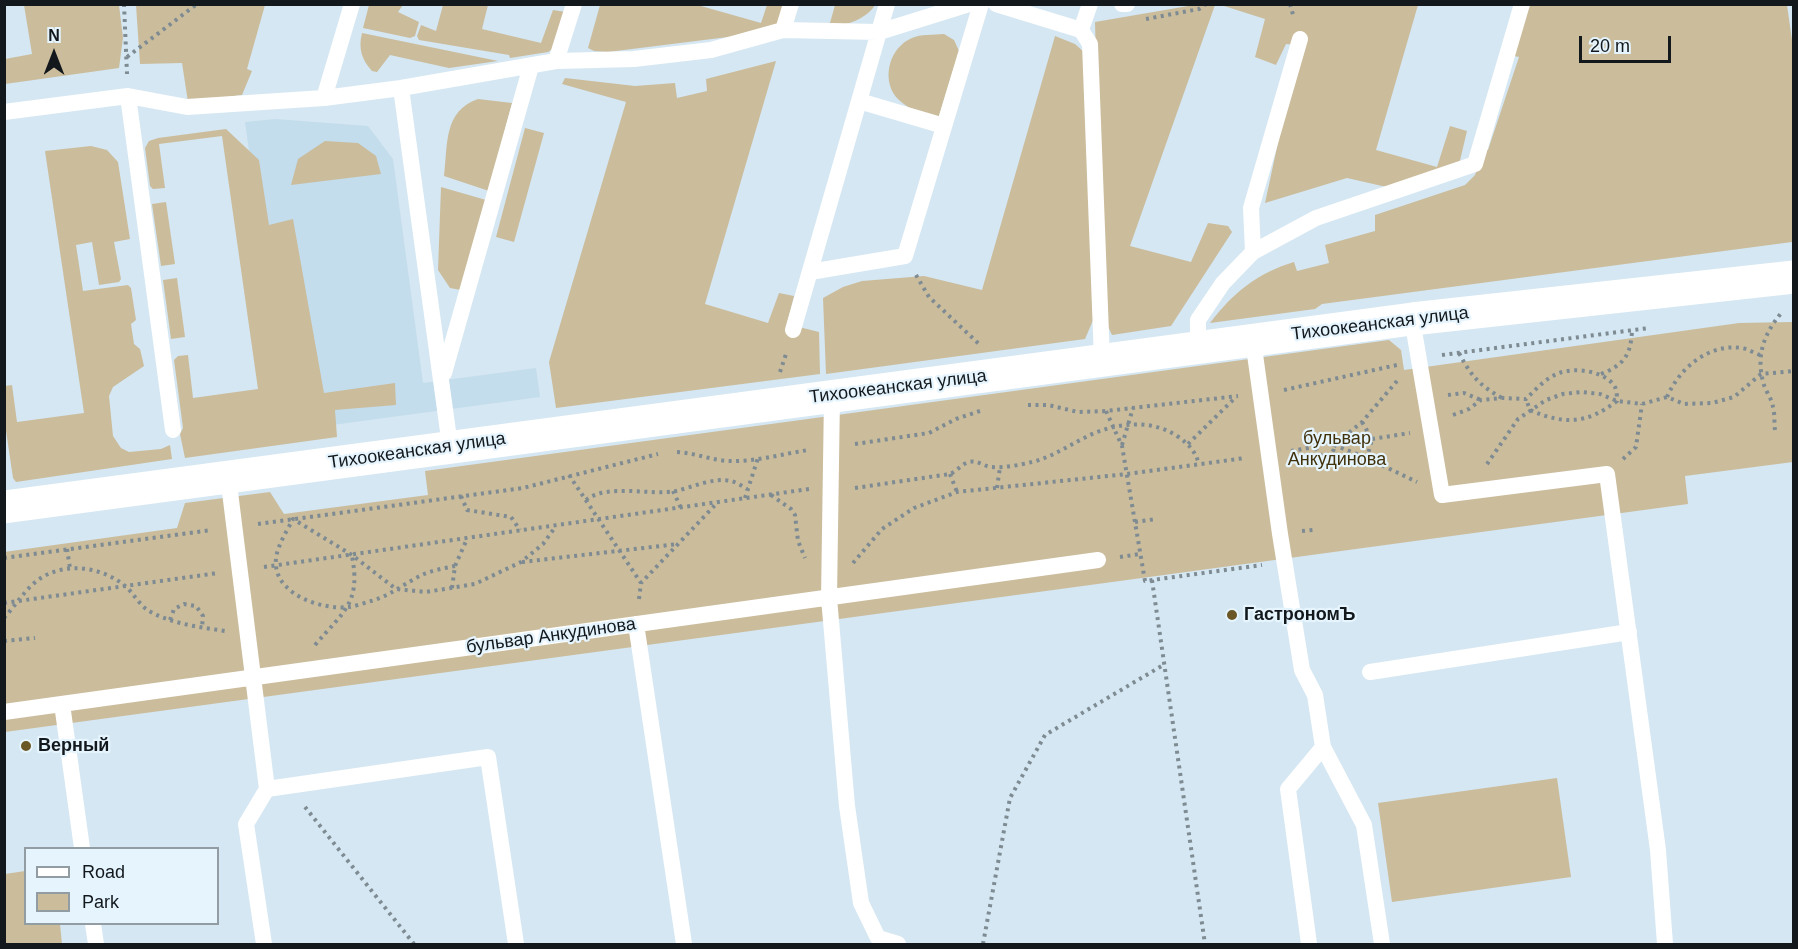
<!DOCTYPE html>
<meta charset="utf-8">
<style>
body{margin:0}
#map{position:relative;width:1798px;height:949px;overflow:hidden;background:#d5e7f2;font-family:Helvetica,sans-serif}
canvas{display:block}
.frame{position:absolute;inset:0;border:6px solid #12181c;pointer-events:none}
.legend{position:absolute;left:24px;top:847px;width:195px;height:78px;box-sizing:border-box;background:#e5f4fd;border:2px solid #919ca3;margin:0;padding:8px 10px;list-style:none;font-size:18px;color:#12181c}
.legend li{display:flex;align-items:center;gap:12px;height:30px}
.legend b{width:30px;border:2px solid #919ca3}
.north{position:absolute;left:24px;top:24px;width:60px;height:60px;-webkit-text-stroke:4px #e5f4fd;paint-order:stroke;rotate:0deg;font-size:16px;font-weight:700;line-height:24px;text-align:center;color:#12181c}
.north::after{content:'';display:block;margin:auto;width:21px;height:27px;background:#12181c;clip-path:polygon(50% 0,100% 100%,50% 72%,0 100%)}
.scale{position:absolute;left:1579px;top:36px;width:92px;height:27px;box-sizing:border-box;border:3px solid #12181c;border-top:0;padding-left:8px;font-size:18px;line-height:21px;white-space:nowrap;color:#12181c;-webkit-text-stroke:4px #e5f4fd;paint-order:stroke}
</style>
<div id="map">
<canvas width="1798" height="949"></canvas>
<div class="frame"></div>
<ul class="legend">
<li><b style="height:8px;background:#fff"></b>Road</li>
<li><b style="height:16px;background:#cbbc9c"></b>Park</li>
</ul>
<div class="north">N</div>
<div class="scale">20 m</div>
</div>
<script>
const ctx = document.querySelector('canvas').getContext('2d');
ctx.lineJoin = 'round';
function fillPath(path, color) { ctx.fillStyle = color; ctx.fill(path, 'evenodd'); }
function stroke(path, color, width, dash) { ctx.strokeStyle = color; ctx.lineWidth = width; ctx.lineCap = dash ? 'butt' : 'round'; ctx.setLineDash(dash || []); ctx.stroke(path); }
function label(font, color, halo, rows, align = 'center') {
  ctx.font = font + ' Helvetica,sans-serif'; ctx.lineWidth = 4.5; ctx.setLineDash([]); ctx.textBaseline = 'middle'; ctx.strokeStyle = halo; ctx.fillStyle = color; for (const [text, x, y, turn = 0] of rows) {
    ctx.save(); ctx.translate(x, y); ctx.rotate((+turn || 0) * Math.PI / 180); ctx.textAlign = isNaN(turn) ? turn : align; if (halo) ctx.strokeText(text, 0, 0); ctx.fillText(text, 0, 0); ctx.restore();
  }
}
fillPath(new Path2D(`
 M275,119L368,126L393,159L423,383L536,368L540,397L288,431L245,122Z`), '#c3ddec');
fillPath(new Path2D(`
 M24,5H119L123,38L119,68L5,84V59L32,54Z
 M136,5H265L247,69L252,71L242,95L188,102L182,63L140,64Z
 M369,5H403L398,12L419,22L415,36L410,38L363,28Z
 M443,5H488L482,29L541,43L553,10L566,12L554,48L548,52L510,58L509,55L419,40L417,36L421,25L436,31Z
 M600,5H701V6L761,23L767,5H785L776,31L608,52L594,51L588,48Z
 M835,5H875C868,17 845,29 830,23Z
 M1194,5H1215L1130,246L1191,262L1208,223L1228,226L1232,232L1171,326L1112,335L1103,316L1095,22Z
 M1221,5H1418L1376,150L1437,167L1450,126L1467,131L1458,169L1391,188L1347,178L1265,203L1299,45L1286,44L1276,65L1255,57L1265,19Z
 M1523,5H1787L1794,54L1792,242L1322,304L1315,309L1210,323C1233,293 1257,273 1294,262L1297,271L1329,263L1325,245L1375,231V215L1465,185L1475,175L1484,150H1488L1519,57L1509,55Z
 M362,33L498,61L449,68L390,55L377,72L372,71C362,60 358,49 362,33Z
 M944,34L954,40L959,51L939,116L927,118C917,112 904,106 896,97C881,78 890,47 912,38C921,34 933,35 944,34Z
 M1055,36L1075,44L1085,53L1094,318L1085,339L826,374L823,298L843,287L862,281L924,276L982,290Z
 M776,61L705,304L768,323L779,293L794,296L787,324L819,332L820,374L556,408L549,362L626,102L562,84L565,78L635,86L675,83L677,98L707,91L706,79Z
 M478,99L512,103L489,191L444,176C448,145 443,111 478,99Z
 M525,128L544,133L514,242L496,237Z
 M226,129L259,160L269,225L293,219L324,393L395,383L396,405L335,410L337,437L185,458L180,434L183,428L174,360L178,356L188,355L193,398L258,389L222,136L159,144L165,188L153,189L150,186L145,148L149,141L158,138Z
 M325,141L358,143L376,156L381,174L291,185L298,159Z
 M91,146L107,150L118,162L130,239L114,242L121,279L119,282L99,285L92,242L76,245L83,291L128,285L131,288L136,320L131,324L134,344L140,349L144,366L113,387L109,396L113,436L121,448L129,452L161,449L170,445L172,459L16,482L13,478L5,424V386L12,385L17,422L84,413L45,151Z
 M441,187L486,200L461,290L450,288L438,270Z
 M166,202L175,264L161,266L152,204Z
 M177,278L185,337L171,339L163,280Z
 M1793,322V462L1685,476L1688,504L5,732L4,552L177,528L185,503L270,492L284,514L428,495L425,471L1389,340L1401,350L1404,370L1739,323Z
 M1557,778L1571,877L1392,902L1378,803Z
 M25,871L26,924H60L62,944H5V874Z`), '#cbbc9c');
stroke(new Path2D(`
 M124,4L127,74
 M1290,4L1294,18
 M1146,19L1199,9L1206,4
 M127,57L197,4
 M916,275L929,297L979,344
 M1459,353C1471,376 1479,385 1502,398
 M1442,355L1649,328
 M780,372L787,351
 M1601,374C1624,365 1631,355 1632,330
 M1397,381L1362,422L1334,445L1367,458L1417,482
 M1284,390L1397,365
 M1448,395L1464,393L1481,400
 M1667,397C1679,369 1708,343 1742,348C1748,349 1754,353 1760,355
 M1028,405H1048L1078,412L1106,411L1238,396
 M1106,411L1122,446L1145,581L1262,565
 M1453,415L1469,409L1481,400L1502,398L1526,399C1536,389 1546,378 1559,373C1575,367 1606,371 1615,387C1617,391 1617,397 1617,401C1587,424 1564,425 1530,410L1526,399
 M1362,422L1372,439L1367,458
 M1775,430C1774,423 1775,414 1773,407C1772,399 1766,392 1764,385C1755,356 1764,333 1783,311
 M1316 447a9 9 0 1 1 18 0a9 9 0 1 1-18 0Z
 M1372,439L1410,433
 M855,444L929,433L956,419L980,411
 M1188,444L1235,398
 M1122,445L1133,408
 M1291,451L1315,447
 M677,452C695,453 711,460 728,461C754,462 783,454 808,450
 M1623,459L1636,447L1642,404
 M1487,464L1518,419L1546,400L1563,394L1582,392L1600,394L1617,401L1642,404L1667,397L1684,404L1712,403L1734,397L1761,374L1794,371
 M950,474L957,492
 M569,475L641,583
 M855,488L950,474C957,471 963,463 969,462C978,460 983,466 991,467C1004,468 1020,465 1032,462C1052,457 1068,446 1086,437C1114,423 1150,418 1177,436C1189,444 1195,451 1199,464
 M997,488L1000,467
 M673,491L681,508
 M771,495L791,509L795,515L798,541L805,558
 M461,496L467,510L511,517L520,530
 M745,498L758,458
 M586,500C608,483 649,496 676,491C693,487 714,477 731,481C736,482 742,486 747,489
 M1135,522L1156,519
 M258,524L523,488L658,454
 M1302,531L1313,530
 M67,549L70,568
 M1120,557L1140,554
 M4,558L212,530
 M522,562L678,544
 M853,563L882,529L914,508L957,492L1127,474L1245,458
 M455,566C445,568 434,570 424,574C406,582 390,596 371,601C364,603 356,606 349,607C323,610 279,596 276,566C274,550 286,533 293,519L352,555L396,589L426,592L475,584L521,562L543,544L556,526
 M264,567L809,489
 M1152,580L1205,944
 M452,588L455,566L467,539
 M639,599L641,583L718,502
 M4,603L218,573
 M4,618C13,608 21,596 31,586C56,561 97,564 124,585C133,592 139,605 149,611C172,624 199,627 225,631
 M170,620L174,609L184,604L196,606L203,616L202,627
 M4,641L35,638
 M315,645C344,611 361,603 352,556
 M305,807L414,944
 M983,944L1010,798L1045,735L1165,664`), '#7e8b92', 4, [3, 4.5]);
stroke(new Path2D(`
 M996,4L1081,30
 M1090,4L1081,30L1090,44L1102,360
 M1122,4H1127
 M783,30L791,4
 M556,61L574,4
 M401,88L450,446
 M128,96L173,430
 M324,98L352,4
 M859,101L944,126
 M4,112L128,96L187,107L324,98L401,88L556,61L634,59L711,50L783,30L879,32L969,4
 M1253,252L1251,208L1300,39
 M810,272L905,256L981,4
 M1412,319L1442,495L1607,474L1658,850L1665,944
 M793,330L887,4
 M1253,340L1280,534L1302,670L1315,695L1323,747L1364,825L1382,944
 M1198,347V320L1223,283L1253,252L1316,218L1475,164L1522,4
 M444,373L531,66
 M832,396L829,598L847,806L861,903L878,938L898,944
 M228,476L267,789L246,824L264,944
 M636,624L684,944
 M1370,672L1629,632
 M62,704L82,848
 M4,712L1098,560
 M267,789L488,757L516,944
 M93,924L96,944
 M1309,944L1288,789L1323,747`), '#fff', 16);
stroke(new Path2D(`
 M4,507L1412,319L1794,277`), '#fff', 33);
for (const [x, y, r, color] of [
 [1232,615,6,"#6b5625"],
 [26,746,6,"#6b5625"]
]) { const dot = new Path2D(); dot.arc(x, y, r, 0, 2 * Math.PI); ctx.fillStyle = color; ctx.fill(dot); stroke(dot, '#e5f4fd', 2); }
label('18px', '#12181c', '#e5f4fd', [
 ["Тихоокеанская улица",1380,324,-7],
 ["Тихоокеанская улица",898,387,-7],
 ["Тихоокеанская улица",417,451,-8],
 ["бульвар Анкудинова",551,636,-8]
]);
label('18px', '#41310b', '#e5f4fd', [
 ["бульвар",1337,439],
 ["Анкудинова",1337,460]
]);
label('bold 18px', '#12181c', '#e5f4fd', [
 ["ГастрономЪ",1244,615],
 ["Верный",38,746]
], 'left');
</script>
